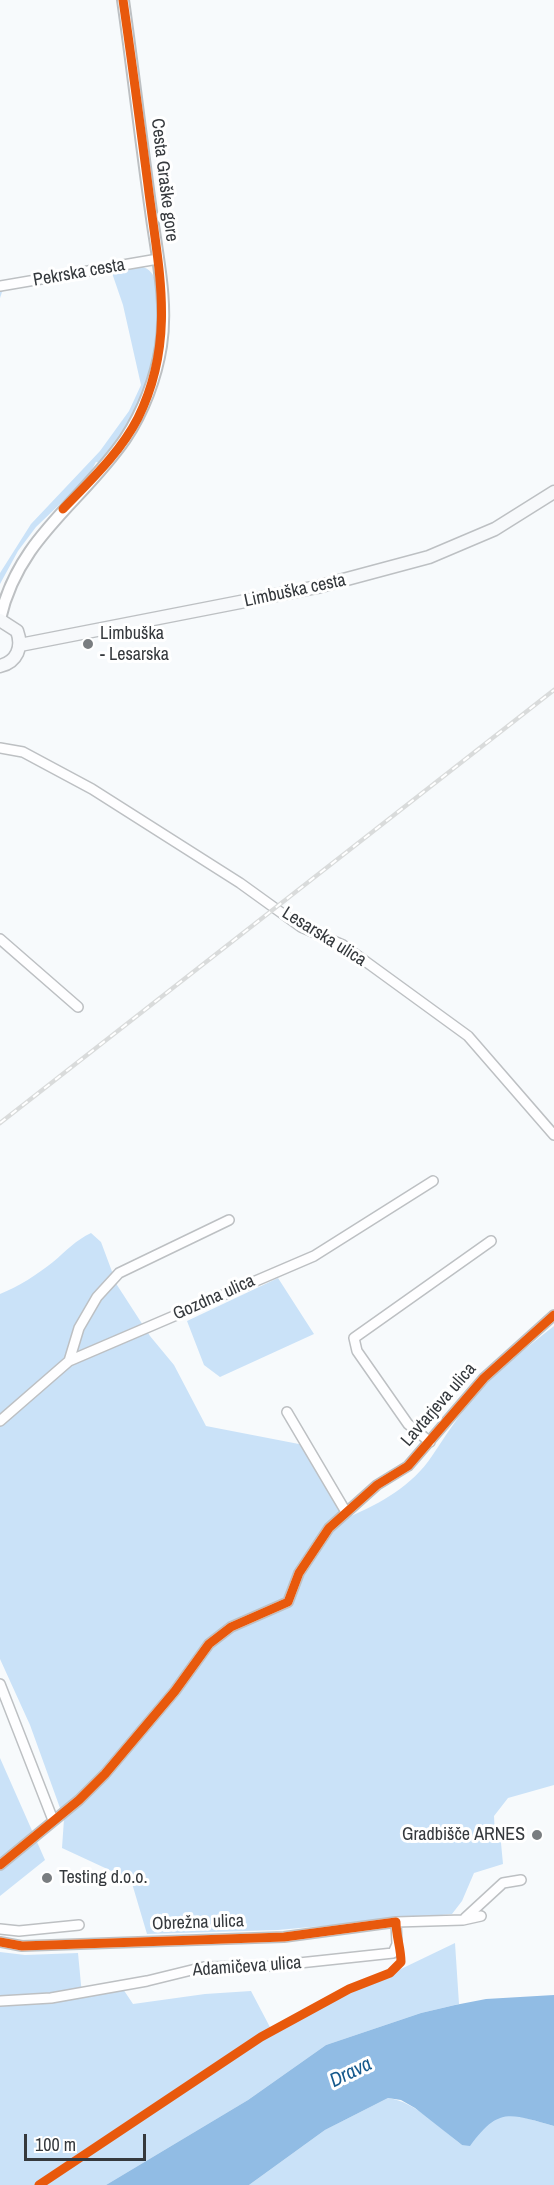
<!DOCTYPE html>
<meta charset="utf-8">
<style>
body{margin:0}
#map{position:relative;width:554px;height:2185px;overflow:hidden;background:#f7fafc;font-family:"Archivo Narrow",sans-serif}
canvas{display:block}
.scale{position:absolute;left:24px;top:2134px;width:122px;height:27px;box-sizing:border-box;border:3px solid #35393d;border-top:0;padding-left:8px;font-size:18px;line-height:21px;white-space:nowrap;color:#35393d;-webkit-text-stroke:4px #fff;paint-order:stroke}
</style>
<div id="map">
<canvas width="554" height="2185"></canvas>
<div class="scale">100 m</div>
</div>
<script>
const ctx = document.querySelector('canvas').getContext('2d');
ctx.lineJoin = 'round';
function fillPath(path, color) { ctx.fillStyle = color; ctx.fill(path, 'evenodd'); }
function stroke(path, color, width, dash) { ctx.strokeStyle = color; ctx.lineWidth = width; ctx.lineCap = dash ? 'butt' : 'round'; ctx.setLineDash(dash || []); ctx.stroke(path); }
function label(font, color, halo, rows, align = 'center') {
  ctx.font = font + ' "Archivo Narrow",sans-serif'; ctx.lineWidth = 6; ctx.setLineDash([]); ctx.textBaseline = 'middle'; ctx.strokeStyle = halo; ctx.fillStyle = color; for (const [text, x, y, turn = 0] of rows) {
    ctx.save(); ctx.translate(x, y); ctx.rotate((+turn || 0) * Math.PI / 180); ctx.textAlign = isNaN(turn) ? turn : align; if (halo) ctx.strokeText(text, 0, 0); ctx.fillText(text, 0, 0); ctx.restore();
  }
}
fillPath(new Path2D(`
 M139,266C156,269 157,284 157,299C161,363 139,412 101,463L96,462L88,477L36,527L18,551L0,584V573L31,524L100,451L129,411L141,385L123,305L112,273L9,288L2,292L0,298V287Z
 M91,1233L101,1242L117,1285L150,1336L174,1365L206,1426L304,1445L349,1517C381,1503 412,1486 432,1456C446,1435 459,1415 475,1396C498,1370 527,1347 554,1326V1785L508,1798L494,1816L495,1835L501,1843L503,1864L474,1873L462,1901L452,1914L278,1930L147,1934L131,1880L62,1848L64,1819L30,1725L0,1659V1294C18,1287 38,1274 53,1262C66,1251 76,1240 91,1233Z
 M278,1278L314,1334L220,1377L204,1365L187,1321Z
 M0,1758L45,1860L0,1896Z
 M455,1943L459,2004L421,2013L326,2045L248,2100L106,2185H0V1952L25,1955L78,1953L82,1995L123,1989L133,2004L205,1994L251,1991L272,2031Z
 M388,2098C416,2102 440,2128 462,2145L497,2117L515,2115L554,2126V2185H249L325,2130Z`), '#cae2f8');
fillPath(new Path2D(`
 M554,1995V2126C510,2114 499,2106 470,2146L462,2145L415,2108L401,2100L388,2098L325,2130L249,2185H106L248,2100L326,2045L421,2013L455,2005L486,1999Z`), '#91bce4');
const minor = new Path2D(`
 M0,286L158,259
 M0,748L23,752L92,789L240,883L301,927L343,945L468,1036L554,1135
 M0,939L78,1007
 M69,1361L79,1328L97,1297L119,1273L229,1220
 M287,1412L346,1512
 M0,1421L69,1361L314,1256L433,1181
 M430,1442L408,1424L357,1351L354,1338L491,1241
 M0,1684L53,1820
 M0,1865L79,1800L105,1774L175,1691L209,1644L231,1627L288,1602L299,1573L329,1528L377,1485L408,1466L484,1378L554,1315
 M465,1918L503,1883L521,1880
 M0,1929L19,1931L79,1925
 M0,1942L22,1946L284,1937L396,1922L463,1920L481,1916
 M0,2001L51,1998L147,1981L204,1967L271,1966L393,1953L397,1944L396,1922`);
const tertiary = new Path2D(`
 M0,619C18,538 81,503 125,439C143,412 156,378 161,346C168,302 157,256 151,211C141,141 133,70 123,0`);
const secondary = new Path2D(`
 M0,620L17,631C23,647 17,662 0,666
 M20,645L317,587L429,557L495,529L554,492`);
stroke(minor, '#bdc0c3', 12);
stroke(tertiary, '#bdc0c3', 14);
stroke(secondary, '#bdc0c3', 15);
stroke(minor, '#fefeff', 9);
stroke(tertiary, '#fefeff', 10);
stroke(secondary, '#f7f9fb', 12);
const rail = new Path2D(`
 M0,1123L554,690`);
stroke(rail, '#d9dbdb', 4.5);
stroke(rail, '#fff', 2, [7]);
stroke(new Path2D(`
 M63,509C90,481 120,453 138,418C177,339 158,268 148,185C140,124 132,62 123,0
 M0,1865L79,1800L105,1774L175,1691L209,1644L231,1627L288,1602L299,1573L329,1528L377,1485L408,1466L484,1378L554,1315
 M0,1942L22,1946L284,1937L396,1922C396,1936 401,1948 401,1962L390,1973L349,1989L261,2037L39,2185`), '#e8590c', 9);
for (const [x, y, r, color] of [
 [88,644,6,"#797d80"],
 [537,1835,6,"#797d80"],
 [47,1878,6,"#797d80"]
]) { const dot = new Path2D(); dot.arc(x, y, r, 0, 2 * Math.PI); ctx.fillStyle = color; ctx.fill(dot); stroke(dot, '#fff', 2); }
label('18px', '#35393d', '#fff', [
 ["Cesta Graške gore",164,180,83],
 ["Pekrska cesta",79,273,-10],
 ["Limbuška cesta",295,591,-12],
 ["Lesarska ulica",324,937,32],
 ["Gozdna ulica",214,1298,-24],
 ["Lavtarjeva ulica",439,1405,-49],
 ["Obrežna ulica",198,1923,-2],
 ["Adamičeva ulica",247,1967,-4]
]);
label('18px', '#35393d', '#fff', [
 ["Limbuška",100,634],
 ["- Lesarska",100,655],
 ["Gradbišče ARNES",525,1835,"right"],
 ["Testing d.o.o.",59,1878]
], 'left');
label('italic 20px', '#15598c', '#fff', [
 ["Drava",351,2073,-26]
]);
</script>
